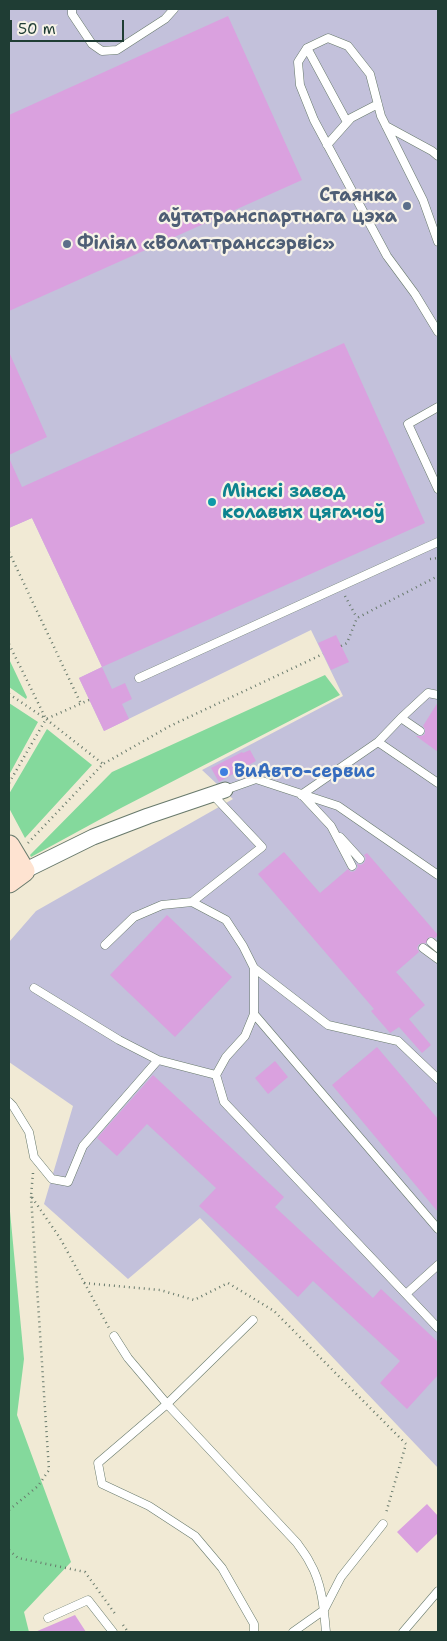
<!DOCTYPE html>
<meta charset="utf-8">
<style>
body{margin:0}
#map{position:relative;width:447px;height:1641px;overflow:hidden;background:#f1ead5;font-family:"Shantell Sans",sans-serif}
canvas{display:block}
.frame{position:absolute;inset:0;border:10px solid #1f3d34;pointer-events:none}
.scale{position:absolute;left:10px;top:20px;width:114px;height:22px;box-sizing:border-box;border:2px solid #1f3d34;border-top:0;padding-left:6px;font-size:15px;line-height:18px;white-space:nowrap;color:#1f3d34;-webkit-text-stroke:4px #f7f3e8;paint-order:stroke}
</style>
<div id="map">
<canvas width="447" height="1641"></canvas>
<div class="frame"></div>
<div class="scale">50 m</div>
</div>
<script>
const ctx = document.querySelector('canvas').getContext('2d');
ctx.lineJoin = 'round';
function fillPath(path, color) { ctx.fillStyle = color; ctx.fill(path, 'evenodd'); }
function stroke(path, color, width, dash) { ctx.strokeStyle = color; ctx.lineWidth = width; ctx.lineCap = dash ? 'butt' : 'round'; ctx.setLineDash(dash || []); ctx.stroke(path); }
function label(font, color, halo, rows, align = 'center') {
  ctx.font = font + ' "Shantell Sans",sans-serif'; ctx.lineWidth = 4.5; ctx.setLineDash([]); ctx.textBaseline = 'middle'; ctx.strokeStyle = halo; ctx.fillStyle = color; for (const [text, x, y, turn = 0] of rows) {
    ctx.save(); ctx.translate(x, y); ctx.rotate((+turn || 0) * Math.PI / 180); ctx.textAlign = isNaN(turn) ? turn : align; if (halo) ctx.strokeText(text, 0, 0); ctx.fillText(text, 0, 0); ctx.restore();
  }
}
fillPath(new Path2D(`
 M9,9H438V1468L200,1218L128,1279L44,1204L73,1106L9,1062V942L36,911L233,799L202,770L343,696L311,630L104,731L79,678L102,667L32,518L9,528Z`), '#c3c1db');
fillPath(new Path2D(`
 M9,659L27,697L26,699L9,687Z
 M325,675L340,695L121,808L31,857L30,855L112,772Z
 M9,703L38,722L9,775Z
 M47,729L92,765L25,838L9,808V794Z
 M9,1201L24,1359L17,1415L71,1562L24,1612L29,1632H9Z`), '#84d99c');
fillPath(new Path2D(`
 M228,16L302,180L9,311V115Z
 M344,343L425,523L102,667L32,518L9,528V458L22,487Z
 M9,352L47,437L9,455Z
 M336,635L349,662L331,670L318,643Z
 M102,667L112,689L125,683L132,699L122,704L129,719L104,731L79,678Z
 M438,702V752L416,736H422L425,734V729L423,726Z
 M250,750L256,761L219,782L211,768L242,752L243,753Z
 M284,852L320,893L348,869L351,872L355,871L358,867L357,864L361,865L364,863L366,858L364,855L367,853L438,935L435,938L429,937L426,943L419,944L417,948L419,952L396,972L425,1005L409,1019L431,1045L422,1053L399,1027L390,1033L371,1011L374,1009L258,874Z
 M167,915L232,977L175,1037L110,975Z
 M377,1047L438,1119V1212L332,1085Z
 M275,1061L288,1077L268,1094L255,1078Z
 M153,1075L284,1197L275,1207L373,1298L381,1289L438,1342V1375L407,1409L380,1383L400,1361L313,1281L298,1297L199,1206L216,1188L147,1124L117,1156L97,1138Z
 M427,1504L438,1516V1533L417,1553L397,1532Z
 M75,1615L86,1632H35Z`), '#daa1df');
const lane = new Path2D(`
 M72,9V14L92,44L102,51L117,50L165,19L174,9
 M307,48L347,122
 M386,126L432,151L438,156
 M327,145L351,118L378,104
 M438,242L423,200L381,116L370,74L348,46L328,38L307,48L298,62L300,85L314,120L387,256L415,294L438,332
 M438,407L408,424L438,489
 M139,678L438,542
 M401,718L428,693L438,695
 M378,742L438,783
 M225,790L256,779L338,806L438,875
 M301,795L378,742L401,718L420,731
 M303,796L331,826L352,866
 M340,837L360,859
 M192,902L262,847L213,795
 M431,942L438,948
 M105,945L134,917L162,905L192,902L226,920L243,946L254,968V1014L245,1036L226,1057L216,1075L224,1102L438,1328
 M423,948L438,959
 M254,968L328,1025L398,1041L438,1079
 M34,988L119,1040L158,1060
 M254,1014L438,1229
 M9,1102L13,1106L29,1132L34,1157L52,1179L68,1182L83,1146L158,1060L216,1075
 M406,1294L438,1265
 M253,1320L167,1404L98,1463L102,1484L149,1506L195,1536L222,1568L254,1624V1632
 M114,1336L128,1358L167,1404L297,1543C301,1549 307,1556 310,1563C322,1583 324,1609 326,1632
 M48,1618L88,1600L113,1632
 M293,1632L324,1610L341,1577L383,1524
 M403,1632L438,1591`);
const street = new Path2D(`
 M24,871L93,837L148,816L225,790`);
const secondary = new Path2D(`
 M9,846L24,871L9,882`);
stroke(lane, '#687a6c', 9);
stroke(street, '#687a6c', 17);
stroke(secondary, '#687a6c', 23);
stroke(new Path2D(`
 M9,552L81,704
 M430,559L438,558
 M345,596L357,618
 M9,644L46,719
 M341,646L347,643L357,618L438,576
 M9,694L46,719L103,764
 M9,783L46,719L89,700
 M28,843L103,764L170,726L323,654
 M33,1173L31,1196L60,1238L109,1328
 M84,1283L160,1290L194,1300L228,1283L274,1311L406,1444L386,1513
 M9,1510L38,1486L49,1470L31,1196
 M9,1550L18,1558L85,1572L116,1615
 M123,1625L128,1632`), '#687a6c', 2.5, [1, 4]);
stroke(lane, '#fff', 8);
stroke(street, '#fff', 15);
stroke(secondary, '#fee3d1', 21);
for (const [x, y, r, color] of [
 [407,206,5,"#5c6f8a"],
 [67,244,5,"#5c6f8a"],
 [212,502,5,"#0f9aa8"],
 [224,772,5,"#3f7fe0"]
]) { const dot = new Path2D(); dot.arc(x, y, r, 0, 2 * Math.PI); ctx.fillStyle = color; ctx.fill(dot); stroke(dot, '#f7f3e8', 2); }
label('bold 18px', '#4e5e75', '#f7f3e8', [
 ["Стаянка",397,196],
 ["аўтатранспартнага цэха",397,217],
 ["Філіял «Волаттранссэрвіс»",77,244,"left"]
], 'right');
label('bold 18px', '#0d838f', '#f7f3e8', [
 ["Мінскі завод",222,492],
 ["колавых цягачоў",222,513]
], 'left');
label('bold 18px', '#366cbe', '#f7f3e8', [
 ["ВиАвто-сервис",234,772]
], 'left');
</script>
